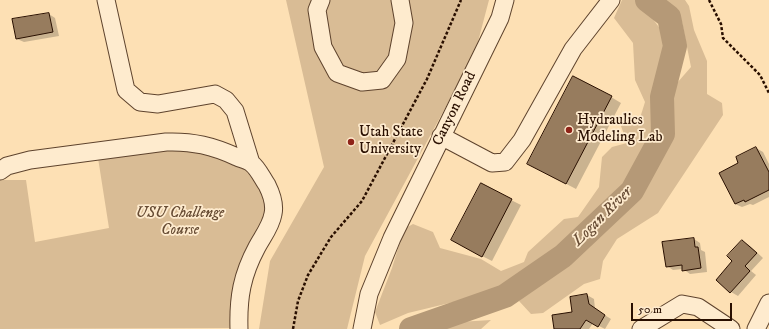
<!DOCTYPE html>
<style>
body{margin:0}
#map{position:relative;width:769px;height:329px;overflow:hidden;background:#fde0b4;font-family:"IM FELL DW Pica",serif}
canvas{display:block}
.scale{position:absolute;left:631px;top:303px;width:101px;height:18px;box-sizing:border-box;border:2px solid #290f00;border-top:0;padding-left:5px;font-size:12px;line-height:14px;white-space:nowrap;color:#290f00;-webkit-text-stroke:3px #feebce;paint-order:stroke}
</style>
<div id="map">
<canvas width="769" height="329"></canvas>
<div class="scale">50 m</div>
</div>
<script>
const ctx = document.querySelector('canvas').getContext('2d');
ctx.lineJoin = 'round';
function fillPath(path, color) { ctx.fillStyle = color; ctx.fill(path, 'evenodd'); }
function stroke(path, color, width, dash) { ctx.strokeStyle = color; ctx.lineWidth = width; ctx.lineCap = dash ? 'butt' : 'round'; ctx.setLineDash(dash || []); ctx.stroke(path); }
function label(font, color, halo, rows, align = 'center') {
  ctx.font = font + ' "IM FELL DW Pica",serif'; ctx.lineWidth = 3.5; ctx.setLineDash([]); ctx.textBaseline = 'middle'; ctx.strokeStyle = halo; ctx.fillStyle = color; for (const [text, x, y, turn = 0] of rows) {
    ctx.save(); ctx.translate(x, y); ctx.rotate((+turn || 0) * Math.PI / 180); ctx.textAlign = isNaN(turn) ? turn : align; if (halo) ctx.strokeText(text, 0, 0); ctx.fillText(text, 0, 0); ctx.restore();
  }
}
fillPath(new Path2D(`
 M286,0H489L475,53L365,256L347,329H259L270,261L324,167Z
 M622,0H635L644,7L664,34L669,54L655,111L658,119L669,116L677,83L691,67L682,22L665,0H685L689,6L694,30L707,61V94L722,103L723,115L658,213L617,239L603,261L600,279L584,284L543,313L531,314L519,301L542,277L512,288L408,313L380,325L375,312L392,268L404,229L413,224L433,232L440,248L481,259L501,271L524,262L528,252L564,219L578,217L599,187L602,157L612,147L627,143L621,126L627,120L640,118L645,102L635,80L633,43L614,18Z
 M174,149L210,153L244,168L260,186L266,200L264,221L247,249L233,284L231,328L0,329V180H26L35,242L109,228L98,158Z
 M491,320L481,329H446L459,322Z`), '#d9bc95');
fillPath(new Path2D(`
 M49,14L55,18L59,36L24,42L17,39Z
 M611,97L621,103L576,189L538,169Z
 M756,148L763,152L769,164V197L753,205L750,204L742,207L735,204Z
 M511,200L521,205L492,261L462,246Z
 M694,239L700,243L701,250L705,252L707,272L690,274L683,269L673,270L667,266Z
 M742,241L749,245L763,258L751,271L756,275L738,296L731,292L717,280L734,261Z
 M587,295L594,299L595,309L611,319L605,329L593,323L589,329H555L573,313Z`), '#0003');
stroke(new Path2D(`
 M411,329L505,296L563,256L632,191L663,134L662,97L675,46L669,17L647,0`), '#b59977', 24);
const building = new Path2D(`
 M49,13L53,32L16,39L12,19Z
 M573,76L612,96L566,184L527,164Z
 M756,147L769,172V190L745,202L744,200L735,204L719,173L738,163L736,157Z
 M481,183L512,199L482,257L451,240Z
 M694,238L695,247H698L701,268L682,271V265L666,267L662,242Z
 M742,240L757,253L745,266L750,271L730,293L716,280L732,261L727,256Z
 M587,294L589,304L605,315L598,327L586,320L580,329H554L552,315L572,312L570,297Z`);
fillPath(building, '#977c5e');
stroke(building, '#290f00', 1);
const minor = new Path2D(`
 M106,0L126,90L140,102L158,104L215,94L226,100L235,111L251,163
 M321,0L317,10L323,47L337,73L362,82L382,80L397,59L404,23L400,0
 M441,136L492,163L505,162L522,140L573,49L611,0
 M0,171L7,166L30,160L166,142C193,141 213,146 237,157C241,159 247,160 251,163C258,168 262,178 267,185C271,193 275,205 273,214C271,226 263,236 257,247C242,275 238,297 239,329
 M362,329L369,294L392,238L500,18L505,0
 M641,329L682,304L698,307L731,329
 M756,329L769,303`);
stroke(minor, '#5e432d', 19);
stroke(new Path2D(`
 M709,0L721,24L723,38L760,75L769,93
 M293,329L298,301L308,275L331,237L362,201L427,79L461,0`), '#290f00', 2.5, [3, 2]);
stroke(minor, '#feebce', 17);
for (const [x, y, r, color] of [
 [569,130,4,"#8f2418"],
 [351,142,4,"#8f2418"]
]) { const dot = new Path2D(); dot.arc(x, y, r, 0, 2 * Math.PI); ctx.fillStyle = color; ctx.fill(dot); stroke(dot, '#feebce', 1.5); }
label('15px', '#290f00', '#feebce', [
 ["Canyon Road",455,109,-64]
]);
label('15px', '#290f00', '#feebce', [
 ["Hydraulics",577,121],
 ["Modeling Lab",577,138],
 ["Utah State",359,133],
 ["University",359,150]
], 'left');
label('italic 15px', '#674c34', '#feebce', [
 ["USU Challenge",180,214],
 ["Course",180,231]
]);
label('italic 16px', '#684d36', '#feebce', [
 ["Logan River",603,217,-45]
]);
</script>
